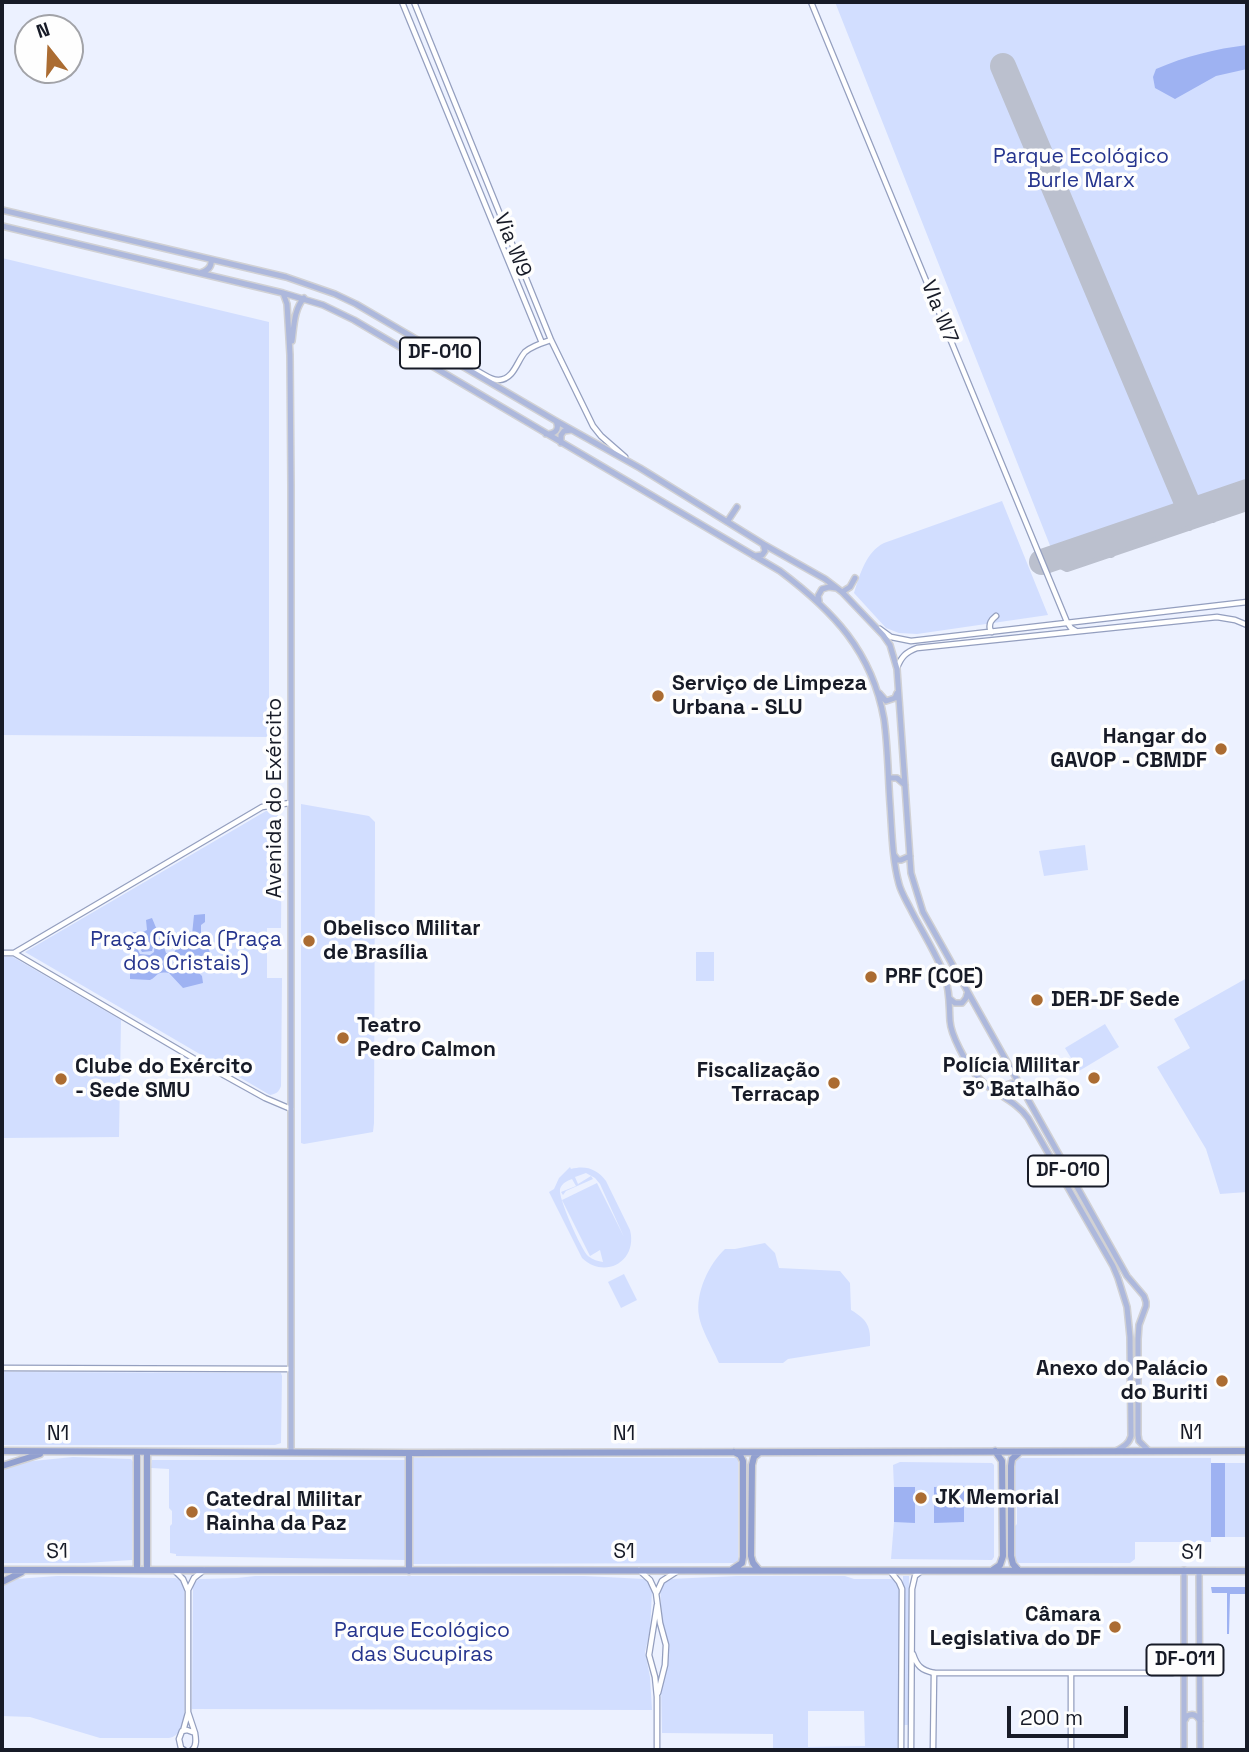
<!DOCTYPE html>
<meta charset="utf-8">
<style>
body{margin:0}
#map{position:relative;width:1249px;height:1752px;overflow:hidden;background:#ecf1ff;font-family:"Space Grotesk",sans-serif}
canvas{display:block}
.frame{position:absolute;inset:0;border:4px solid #171b27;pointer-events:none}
.north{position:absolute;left:14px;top:14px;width:70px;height:70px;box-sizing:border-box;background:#fefefe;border:2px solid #a2a3a8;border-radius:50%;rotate:342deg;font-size:19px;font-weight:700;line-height:28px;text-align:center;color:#171b27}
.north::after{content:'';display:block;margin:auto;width:24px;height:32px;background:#ab6c32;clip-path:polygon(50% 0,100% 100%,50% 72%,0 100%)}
.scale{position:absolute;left:1007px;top:1706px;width:121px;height:32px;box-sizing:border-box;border:4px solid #171b27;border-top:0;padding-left:9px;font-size:21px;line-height:24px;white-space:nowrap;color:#171b27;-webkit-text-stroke:5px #fefefe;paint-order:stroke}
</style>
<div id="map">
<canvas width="1249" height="1752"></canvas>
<div class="frame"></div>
<div class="north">N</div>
<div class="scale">200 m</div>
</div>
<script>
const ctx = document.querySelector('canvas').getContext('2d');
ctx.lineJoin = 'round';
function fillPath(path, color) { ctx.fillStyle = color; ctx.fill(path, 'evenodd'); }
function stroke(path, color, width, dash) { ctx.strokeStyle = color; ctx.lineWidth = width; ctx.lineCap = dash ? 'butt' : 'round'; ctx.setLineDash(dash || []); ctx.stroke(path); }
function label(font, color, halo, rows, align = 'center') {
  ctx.font = font + ' "Space Grotesk",sans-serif'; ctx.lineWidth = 7; ctx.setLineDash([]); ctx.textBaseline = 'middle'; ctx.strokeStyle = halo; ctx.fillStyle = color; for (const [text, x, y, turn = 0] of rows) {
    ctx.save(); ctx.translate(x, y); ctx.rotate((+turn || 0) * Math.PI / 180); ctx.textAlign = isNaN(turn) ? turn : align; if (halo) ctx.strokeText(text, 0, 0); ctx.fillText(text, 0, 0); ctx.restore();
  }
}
fillPath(new Path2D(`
 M835,2H1247V479L1051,548Z
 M2,258L269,322V737L2,735Z
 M1002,501L1048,615L917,634L899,633L886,628L854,593C860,574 866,552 884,543Z
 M301,804L369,816L375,822V844L374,1123L373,1132L304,1144L301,1143Z
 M266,811L275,812L282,820L281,928H267V978H282L281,1086C279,1092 276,1094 270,1095L25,952Z
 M1085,845L1088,870L1044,876L1039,851Z
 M696,952H714V981H696Z
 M2,957H13L121,1020L119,1137L2,1138Z
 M1247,978V1192L1220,1194L1206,1149L1157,1067L1190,1048L1174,1019Z
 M1105,1024L1119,1047L1079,1071L1065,1048Z
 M570,1167L571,1169C586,1165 597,1169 606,1181L630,1230C638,1261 605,1280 582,1258L549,1192L554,1189L559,1178ZM586,1173L595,1178L600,1184L624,1237L597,1183L562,1200L590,1256L600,1250L603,1262C598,1261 593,1260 588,1256C581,1249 558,1198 560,1189C562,1183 567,1181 572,1179L576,1186L561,1192L563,1195L566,1191L593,1179L591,1176L578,1184L575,1177Z
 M765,1243L775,1253L779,1268L840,1271L850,1283L851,1310C868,1320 871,1327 870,1346L788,1359L783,1363H719C714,1351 701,1329 699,1316C695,1293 709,1264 725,1249H735Z
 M624,1274L637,1300L621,1308L608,1282Z
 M2,1372L281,1373L282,1376L281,1443L275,1445H2Z
 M73,1457L131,1459L133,1462L132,1560L85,1563H2V1467L23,1462Z
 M410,1458H738V1563L412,1564Z
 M1018,1458H1211V1542H1135V1559L1130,1563H1018L1014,1559V1527L1017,1524V1498L1014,1495V1462Z
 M152,1460H405L406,1560L176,1556V1554L170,1553V1526L172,1524V1511L169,1508V1469L151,1468Z
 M900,1462L992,1463L994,1465V1557L992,1560L891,1559L895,1510L893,1465Z
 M1225,1463H1247V1537H1225Z
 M57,1576C96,1576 136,1578 175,1578L180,1580L184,1589V1715C183,1726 180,1736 169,1738H100L30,1717L2,1716V1584L16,1579Z
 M255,1576H584L645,1579L652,1585V1591L650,1631L645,1652L650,1677L652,1710L192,1709L193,1584L199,1579L237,1578Z
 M737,1576H845L854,1579H891L895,1580L899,1588V1729L897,1750H773V1734L662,1733L661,1687L668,1654V1645L662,1625L660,1586L663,1581L669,1579ZM808,1711H864L865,1746L808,1747Z
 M903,1576H909L908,1725H903Z`), '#d2deff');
fillPath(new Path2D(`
 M1247,45V69L1216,76L1175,99L1155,88L1153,77L1156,69C1186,56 1215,49 1247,45Z
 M205,914V922L201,925V938L207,942L210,953L197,963L196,970L202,976L203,983L183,988L169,973C155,971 159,976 150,980L130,979V946H136L140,954L150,955L154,952L155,942L160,941L163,944L166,953H174L181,939L189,938L192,935L194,915Z
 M152,918L157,930L162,931L166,929L169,931L170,941L165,943L161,940L155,939L152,951L142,952L138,945L142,943V938L135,936L131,940L130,936L127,935V932H143L147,930L146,920Z
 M1211,1463H1225V1537H1211Z
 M964,1486V1522L934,1523V1487Z
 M894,1487H915V1523L894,1522Z
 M1211,1587H1247V1594H1230L1229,1634H1227V1593H1212Z`), '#9eb2f2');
stroke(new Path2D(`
 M1242,494L1247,497
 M1200,508L1213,518
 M1183,514L1187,517L1189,526
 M1098,543L1104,549L1111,553
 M1056,557L1059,563L1067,567L1247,506`), '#bbc0ce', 10);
stroke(new Path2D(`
 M1003,66L1191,512
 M1042,562L1247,492`), '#bbc0ce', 26);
const tertiary = new Path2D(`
 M402,2L542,343
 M414,2L551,340L593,426L601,436L625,457
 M464,367C478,367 488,381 499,380C514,379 517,361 525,352C532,346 542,343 551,340
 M2,953H14L193,1058L265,1098L291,1109
 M14,953L262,807L290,803
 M639,1570L650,1580L656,1593L660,1623L666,1645L665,1665L658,1693
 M657,1592L662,1581L676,1572
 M657,1750V1697L655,1677L649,1655L657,1605
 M933,1750L934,1673H1172L1184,1670
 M1071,1750V1673`);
const secondary = new Path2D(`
 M811,2L1067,622L1071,628L1076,631
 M880,629L891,637L911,641L1247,602
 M992,632L990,629C989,623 991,620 996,616
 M897,668C901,657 906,652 917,648L1217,617L1235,620L1247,625
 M2,1368L291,1369
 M175,1571L183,1579L188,1591V1712L195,1733
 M891,1572L899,1582L902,1589L901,1750
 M188,1590L194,1578L204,1570
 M913,1654C917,1666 921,1670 934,1673
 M183,1731L188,1713
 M184,1750L181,1748L179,1739L182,1731L187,1730L195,1733C196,1739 197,1746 192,1750
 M911,1750L912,1589L915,1576L920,1572`);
const primary = new Path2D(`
 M2,210L286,277L335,294L356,304L556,421L640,468L763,544L825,579L842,592L883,635L890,645L897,669L911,873L923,912L1127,1276L1144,1296L1146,1302V1306L1139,1325L1138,1339V1435L1139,1441L1149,1451
 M2,226L283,293L323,305L354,320L780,571C833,611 872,651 884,719C888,747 888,776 890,804C892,831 892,858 899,884C901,892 906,900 910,908C921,930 935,951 944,974C950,989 949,1006 950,1021C951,1036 966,1062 975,1074C989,1093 1014,1098 1028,1118L1113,1266L1118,1278L1127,1307L1130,1337L1131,1436C1129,1444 1123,1447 1116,1451
 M200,273C207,271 212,267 211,260
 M283,293L287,304L290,355L291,486V1452
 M292,341C294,326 294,309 304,298
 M546,434C555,434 560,430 556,421
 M561,443V435L564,431L572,430
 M727,522L737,507
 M754,556L762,555L765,551L763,544
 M842,592L850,587L855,578
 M819,601L818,596L822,589L829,587L836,588
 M879,693L886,701L895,698L897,693
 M889,778H897L905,785
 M894,855L898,860H901L910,856
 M950,999L955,1003H962L966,998L967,994
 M1006,1096L1004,1092L1007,1085L1012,1083L1019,1085
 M1184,1570V1750
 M1199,1571L1200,1750
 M1185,1720L1187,1716C1193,1713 1197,1715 1200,1721`);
const trunk = new Path2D(`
 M2,1451L409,1453L1247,1451
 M137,1452V1570
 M147,1452V1569
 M2,1466L40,1454
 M733,1569L742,1563L743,1557V1461L740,1455L734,1452
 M758,1569L753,1563L751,1556L752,1465L754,1457L759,1453
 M994,1569L1000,1565L1003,1556L1002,1461L995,1451
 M2,1570L1247,1571
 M1018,1570L1013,1564L1011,1556V1466L1012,1459L1020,1452
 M409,1571V1453
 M2,1582L22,1572`);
stroke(tertiary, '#949fbf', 7);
stroke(secondary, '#949fbf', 7);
stroke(primary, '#d1d1d4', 8);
stroke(trunk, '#d1d1d4', 9);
stroke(tertiary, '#fff', 4.5);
stroke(secondary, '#fff', 4.5);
stroke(primary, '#adb8dc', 5);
stroke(trunk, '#92a0d0', 6);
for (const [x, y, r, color] of [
 [658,696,7,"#ab6c32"],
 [1221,749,7,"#ab6c32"],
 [309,941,7,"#ab6c32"],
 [871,977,7,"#ab6c32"],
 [1037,1000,7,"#ab6c32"],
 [343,1038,7,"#ab6c32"],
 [1094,1078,7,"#ab6c32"],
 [61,1079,7,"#ab6c32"],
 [834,1083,7,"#ab6c32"],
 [1222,1381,7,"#ab6c32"],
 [921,1498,7,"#ab6c32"],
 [192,1512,7,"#ab6c32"],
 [1115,1627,7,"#ab6c32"]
]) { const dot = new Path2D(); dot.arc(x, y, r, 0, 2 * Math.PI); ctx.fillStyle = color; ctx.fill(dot); stroke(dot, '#fefefe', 2.5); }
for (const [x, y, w] of [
 [440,353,80],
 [1068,1171,80],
 [1185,1660,77]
]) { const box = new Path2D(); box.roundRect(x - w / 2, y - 15.5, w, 31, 5); ctx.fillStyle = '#fefefe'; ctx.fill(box); stroke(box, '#171b27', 2); }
label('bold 19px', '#171b27', null, [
 ["DF-010",440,353],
 ["DF-010",1068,1171],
 ["DF-011",1185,1660]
]);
label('21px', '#26358e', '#fefefe', [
 ["Parque Ecológico",1081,157],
 ["Burle Marx",1081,181],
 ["Praça Cívica (Praça",186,940],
 ["dos Cristais)",186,964],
 ["Parque Ecológico",422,1631],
 ["das Sucupiras",422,1655]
]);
label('21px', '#171b27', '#fefefe', [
 ["Via W9",512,245,68],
 ["Vla W7",939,312,68],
 ["Avenida do Exército",275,798,-90],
 ["N1",1191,1433],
 ["N1",58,1434],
 ["N1",624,1434],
 ["S1",57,1552,-1],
 ["S1",624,1552],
 ["S1",1192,1553,1]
]);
label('bold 21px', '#171b27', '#fefefe', [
 ["Serviço de Limpeza",672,684],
 ["Urbana - SLU",672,708],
 ["Hangar do",1207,737,"right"],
 ["GAVOP - CBMDF",1207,761,"right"],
 ["Obelisco Militar",323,929],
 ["de Brasília",323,953],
 ["PRF (COE)",885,977],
 ["DER-DF Sede",1051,1000],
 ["Teatro",357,1026],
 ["Pedro Calmon",357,1050],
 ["Polícia Militar",1080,1066,"right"],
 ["3º Batalhão",1080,1090,"right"],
 ["Clube do Exército",75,1067],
 ["- Sede SMU",75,1091],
 ["Fiscalização",820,1071,"right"],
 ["Terracap",820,1095,"right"],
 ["Anexo do Palácio",1208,1369,"right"],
 ["do Buriti",1208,1393,"right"],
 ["JK Memorial",935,1498],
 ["Catedral Militar",206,1500],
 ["Rainha da Paz",206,1524],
 ["Câmara",1101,1615,"right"],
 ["Legislativa do DF",1101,1639,"right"]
], 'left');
</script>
